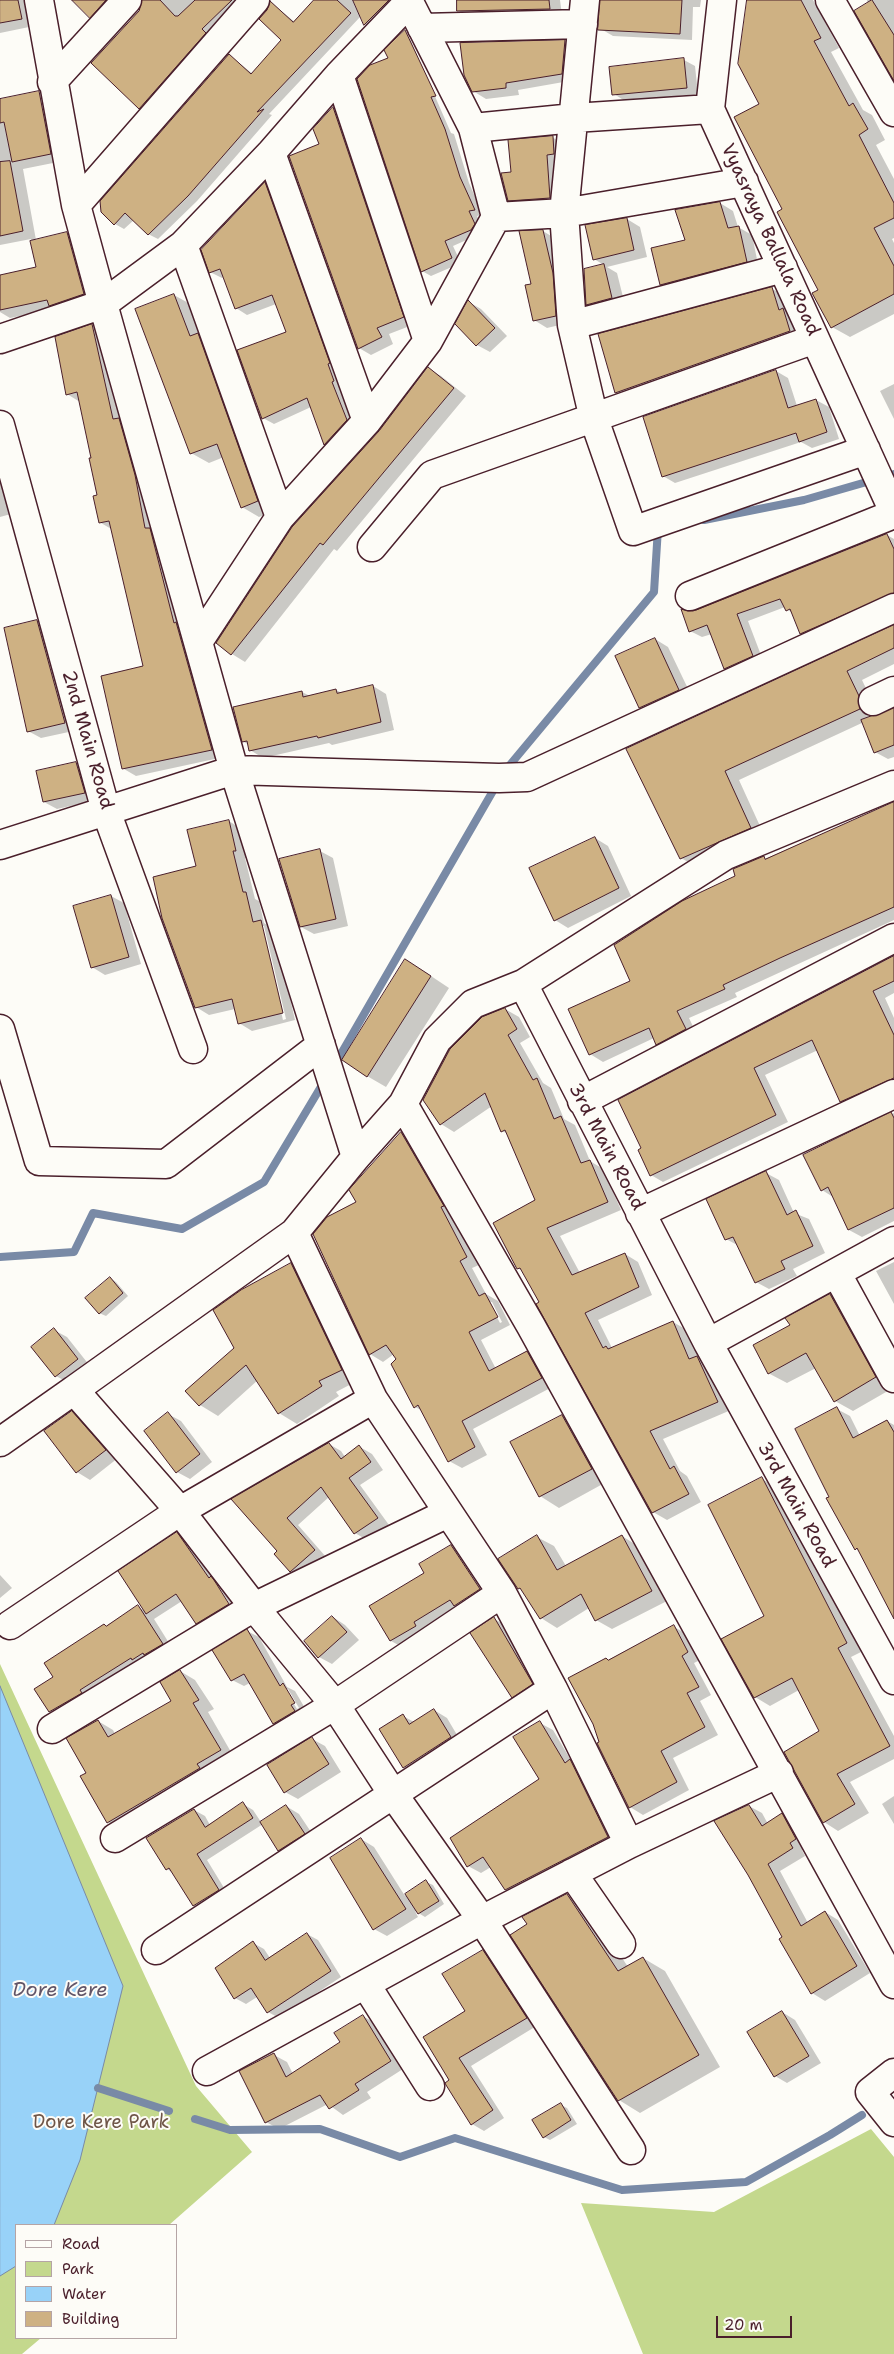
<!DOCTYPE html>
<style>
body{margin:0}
#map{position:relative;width:894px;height:2354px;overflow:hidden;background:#fdfcf7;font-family:"Shantell Sans",sans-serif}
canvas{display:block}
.legend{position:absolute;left:15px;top:2224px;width:162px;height:115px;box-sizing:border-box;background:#fdfcf7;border:1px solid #b5a4a5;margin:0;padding:6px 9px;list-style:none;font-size:15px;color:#4a1f2b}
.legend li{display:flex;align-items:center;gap:10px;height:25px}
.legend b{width:25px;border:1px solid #b5a4a5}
.scale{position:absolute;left:716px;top:2316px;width:76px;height:22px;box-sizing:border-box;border:2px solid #4a1f2b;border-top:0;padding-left:6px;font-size:15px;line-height:18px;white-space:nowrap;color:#4a1f2b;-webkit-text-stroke:4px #fdfcf7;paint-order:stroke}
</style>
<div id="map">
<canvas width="894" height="2354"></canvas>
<ul class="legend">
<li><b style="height:6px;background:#fdfcf7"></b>Road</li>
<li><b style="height:14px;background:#c4d88d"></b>Park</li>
<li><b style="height:14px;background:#98d2f8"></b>Water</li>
<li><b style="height:14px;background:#ceb183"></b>Building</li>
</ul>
<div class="scale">20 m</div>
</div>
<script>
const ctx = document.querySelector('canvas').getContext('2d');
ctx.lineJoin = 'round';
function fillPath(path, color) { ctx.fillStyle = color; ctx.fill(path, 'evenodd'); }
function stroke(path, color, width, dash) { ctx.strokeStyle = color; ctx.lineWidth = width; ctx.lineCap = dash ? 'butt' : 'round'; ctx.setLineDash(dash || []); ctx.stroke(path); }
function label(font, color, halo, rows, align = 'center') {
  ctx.font = font + ' "Shantell Sans",sans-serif'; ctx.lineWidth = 4; ctx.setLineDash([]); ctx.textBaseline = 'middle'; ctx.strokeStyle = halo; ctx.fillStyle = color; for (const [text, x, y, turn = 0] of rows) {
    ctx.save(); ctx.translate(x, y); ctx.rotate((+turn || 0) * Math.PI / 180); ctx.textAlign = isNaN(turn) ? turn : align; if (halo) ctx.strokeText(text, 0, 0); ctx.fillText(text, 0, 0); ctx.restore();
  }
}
fillPath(new Path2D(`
 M0,1664L196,2086L252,2152L169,2225H16V2338H41L22,2354H0Z
 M871,2129L894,2157V2354H643L581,2203L714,2212Z`), '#c4d88d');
const water = new Path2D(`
 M0,1686L123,1986L80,2160L54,2225H16V2266L0,2276Z`);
fillPath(water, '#98d2f8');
stroke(water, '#798aa6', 1);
fillPath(new Path2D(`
 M0,0H29L34,26L0,33Z
 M74,0H122L100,22L90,17Z
 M143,0H247L149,113L140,108V11Z
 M316,0H393L374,29L364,24L361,16L269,114L272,115L197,201L158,239L148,234L134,220L124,229L115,224L229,55L253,74L283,40L268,11L271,3L295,22Z
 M458,0H560L562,15L471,18L459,11Z
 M603,0H701L700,7H693L692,40L613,36L601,29Z
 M748,0H813L839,48L831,52L863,110L872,115L885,140L876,145L894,179V238L892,239L894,243V314L850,337L832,327L820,290L784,210L760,104Z
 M867,0H894V73L868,4Z
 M401,34L410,39L451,133L454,134L469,183L483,215L477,216L483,229L480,234L453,246L461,263L431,276L422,271L389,59Z
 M565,41L578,49L575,80L518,90L519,95L486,99L473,91Z
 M684,60L695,66L698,94L625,101L614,94Z
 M38,92L51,100L63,161L23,169L36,240L67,233L80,241L96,301L10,318L0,312V277L37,268L31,239L0,245V100Z
 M334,109L345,116L415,324L389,334L393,344L371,355L359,348L320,144Z
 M552,137L565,145L562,205L522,207L509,200L512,173Z
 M265,184L276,190L357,427L336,450L325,444L311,407L274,424L263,418L287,333L276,304L247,315L236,308L224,277L222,278L210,272Z
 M720,203L733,211L738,227L752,235L759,269L674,292L661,284L686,241Z
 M627,219L640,227L647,257L607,267L617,273L625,305L600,312L587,304L585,270L604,265L594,259Z
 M543,231L556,239L568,323L547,328L534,320L533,285Z
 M772,289L782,294L788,312L793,315L800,337L626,398L616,393Z
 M174,295L192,305L274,511L259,517L242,507L224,457L209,463L191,453Z
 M469,302L481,309L507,336L490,352L477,345Z
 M92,325L105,333L224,757L136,776L124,769L102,677L144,667L113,530L101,523L93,459L80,402L67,394Z
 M428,368L441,376L466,396L337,551L334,549L245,662L232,654L218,643Z
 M776,371L788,378L797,406L816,400L829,407L839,439L812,448L801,442L675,483L663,476Z
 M894,384V419L880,391Z
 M0,474L22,511L0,517Z
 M887,535L894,539V602L813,640L801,633L793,614L785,607L748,621L764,663L736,675L725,668L712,634L702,637L690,631L696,612Z
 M37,622L50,629L78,730L41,738L28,731Z
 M894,627V664L862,680L874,705L875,718L894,710V757L888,759L875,752L864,722L739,780L765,837L697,867L681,858L628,749Z
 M655,639L668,647L692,697L653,715L640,707Z
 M373,686L386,694L394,730L332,745L329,743L263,758L250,750L249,745L244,742L302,692L310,696L336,690L342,693Z
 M76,764L89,771L97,800L57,809L44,802Z
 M894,803V920L735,993L737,997L689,1018L698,1037L670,1051L657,1044L654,1038L603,1062L590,1054L631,981L737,877L764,858L767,859Z
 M229,821L241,829L248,858H245L255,899L259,901L264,923L274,929L295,1020L252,1031L239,1023L235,1009L209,1015L196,1007L197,867ZM261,926H264L286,1019L283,1020Z
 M595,838L608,846L631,896L568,928L555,920Z
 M320,851L333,858L348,926L314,934L301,927Z
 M111,896L124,903L141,964L105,975L92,967Z
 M894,957V993L885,998L894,1018V1089L853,1108L841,1101L818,1050L765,1075L788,1122L663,1182L651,1175L639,1150Z
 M425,972L449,988L386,1087L367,1076Z
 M505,1009L519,1017L530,1037L520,1043L543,1083L551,1088L564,1119L575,1125L590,1161L603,1169L621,1210L560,1236L580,1273L625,1254L638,1262L652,1295L598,1320L612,1348L673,1322L687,1330L699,1358L711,1365L731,1410L663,1439L680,1471L687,1476L701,1502L667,1520L653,1512L524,1272L518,1268L537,1201L508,1134L502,1131L492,1106L454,1132L441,1124Z
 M894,1113V1221L862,1237L849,1230L833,1197L822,1190L805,1155Z
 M401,1133L414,1141L479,1265L472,1268L486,1294L498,1301L510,1325L481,1340L496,1369L527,1353L540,1360L554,1386L473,1429L487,1455L462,1468L449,1461L423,1411L415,1407L394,1354L383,1362L370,1354L314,1235L358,1203ZM489,1302H492L502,1322L500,1323Z
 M766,1173L779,1180L794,1213L809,1219L825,1253L793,1269L797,1276L769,1289L756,1282L739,1246L726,1239Z
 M894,1262V1304L876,1271Z
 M291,1265L309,1275L359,1380L336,1392L339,1396L297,1424L279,1413L258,1380L218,1416L200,1405Z
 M110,1278L116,1282L128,1296L106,1316L99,1313Z
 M830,1295L848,1306L893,1388L853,1411L835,1401L816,1368L787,1383L768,1373L791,1326Z
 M54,1330L67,1337L90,1366L69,1383L56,1376Z
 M837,1409L850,1416L860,1436L887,1421L894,1425V1618L860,1552L856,1549L830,1497Z
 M72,1412L85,1420L118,1458L90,1480L77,1472Z
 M168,1414L181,1421L212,1462L190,1479L177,1472Z
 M562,1416L581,1427L610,1480L559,1508L540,1496Z
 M329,1444L341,1451L345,1457L360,1447L372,1454L383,1470L360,1485L389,1525L367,1540L355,1533L329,1497L298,1525L326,1557L303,1578L291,1571L278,1552L233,1500Z
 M762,1479L776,1487L861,1652L851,1657L894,1736V1759L850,1782L869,1813L838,1831L824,1822L821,1731L799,1690L770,1706L755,1697L766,1616Z
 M177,1534L186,1539L215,1580L220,1583L237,1609L206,1628L196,1623L182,1601L154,1619L174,1651L62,1718L50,1711L55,1678L107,1626L138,1607L145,1611ZM211,1579H214L233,1609L231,1610Z
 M622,1536L638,1546L667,1601L612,1629L596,1620L589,1608L557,1628L541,1618L524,1592L519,1588L537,1537L554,1546L566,1566Z
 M451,1546L464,1554L492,1596L404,1648L391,1641L371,1607L426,1574Z
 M0,1575L12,1588L0,1598Z
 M333,1617L345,1625L359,1640L332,1664L319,1657Z
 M494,1619L507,1626L545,1691L525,1704L512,1697Z
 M674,1627L687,1634L700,1660L694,1663L711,1695L700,1701L718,1735L673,1758L689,1790L643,1815L630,1807L600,1742L609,1661Z
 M247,1631L259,1637L287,1687L295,1691L306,1710L285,1730L274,1724L250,1683L244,1686L232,1680ZM285,1689H288L299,1708L297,1709Z
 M180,1671L195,1680L214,1709L208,1712L235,1759L123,1831L108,1822L88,1773L98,1721L113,1730L115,1734L172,1702Z
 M434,1710L447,1718L463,1745L417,1774L404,1767L403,1716L414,1722Z
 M540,1723L553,1730L572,1762L583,1768L620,1845L519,1897L506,1889L491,1867L481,1873L468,1866L541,1780Z
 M312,1739L325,1746L341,1772L298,1799L285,1792Z
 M894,1796V1824L882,1804Z
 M243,1804L253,1810L261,1822L286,1806L299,1814L317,1841L292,1857L279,1850L263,1824L207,1860L229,1896L205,1912L194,1906L173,1873L167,1869L194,1810L205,1816L210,1825Z
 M749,1806L762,1813L768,1824L782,1815L795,1822L808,1847L802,1850L805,1856L780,1871L808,1923L825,1912L838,1920L870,1973L825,2001L812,1993L784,1938Z
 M361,1839L374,1847L405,1896L426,1882L433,1885L444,1904L425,1917L415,1911L418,1917L387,1936L374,1929Z
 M567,1895L589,1907L628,1967L643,1958L665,1971L720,2067L640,2113L619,2100Z
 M307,1934L318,1940L341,1977L279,2018L268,2012L257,1997L246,2004L235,1998L253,1943L264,1949L270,1958Z
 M483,1951L495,1958L538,2025L471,2066L504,2118L484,2131L472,2124L451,2081Z
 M782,2012L795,2020L821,2063L787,2083L775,2076Z
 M363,2016L376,2024L403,2069L367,2092L371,2098L343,2115L328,2104L279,2129L266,2122L274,2055L287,2062L293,2074L341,2043Z
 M561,2105L567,2108L577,2124L550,2140L544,2137Z`), '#0003');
stroke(new Path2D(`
 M704,520L804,500L894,474
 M504,772L654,592L658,528
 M334,1066L497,784
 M0,1257L74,1252L93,1213L182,1229L264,1182L325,1080
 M98,2088L169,2111
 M195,2119L230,2130L320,2129L400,2157L455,2138L622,2190L746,2182L830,2135L862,2115`), '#798aa6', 8);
const building = new Path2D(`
 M0,0H18L22,19L0,23Z
 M72,0H106L90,18Z
 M142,0H160L175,16H178L195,0H232L202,29L206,33L139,109L91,63L139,11Z
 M314,0H337L351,13L257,112L264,109L188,196L148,235L125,213L114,225L101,212L100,201L229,54L251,74L281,40L259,19L267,10L270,1L293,22Z
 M353,0H389L364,25Z
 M457,0H549L550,9L457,11Z
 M600,0H682L680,34L598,30Z
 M747,0H801L821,38L814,41L849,106L853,103L868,129L859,135L894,203V218L874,228L894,266V294L831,328L812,293L818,290L777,212L782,209L734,117L759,104L738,64Z
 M872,0L894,35V81L854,11Z
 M405,30L436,96L431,97L445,129L460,177L475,210L469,211L475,224L471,230L445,241L452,258L421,272L357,79L370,65L388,58L384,50Z
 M565,40L562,74L506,83V88L472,92L464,75L460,43Z
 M684,58L687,88L612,95L609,67Z
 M39,91L51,154L12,162L4,122L0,123V99Z
 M333,107L404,317L377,328L382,337L358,349L289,156L319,144L313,129Z
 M553,136L554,154L547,155L550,198L508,201L501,173L511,172L508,140Z
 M10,161L23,231L0,236V162Z
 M265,182L330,363L328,364L334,381L332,382L347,420L324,445L307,398L262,419L237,350L286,332L272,295L235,309L220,269L209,273L201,250Z
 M720,202L728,228L739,226L747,262L660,285L651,248L685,240L675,210Z
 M627,218L634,250L593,260L585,225Z
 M543,230L553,273L556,316L533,321L525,285L531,284L519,231Z
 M67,232L84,294L49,306L47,300L0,310V275L36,267L30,241Z
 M604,264L612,298L586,305L584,269Z
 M772,287L779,310L783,308L790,331L615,393L598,334Z
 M174,294L190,336L198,333L258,501L241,508L217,444L190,454L135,309Z
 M468,300L495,328L476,346L455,324Z
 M92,324L113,419L119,418L135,475L145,528H150L174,623L176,622L212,750L122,769L101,676L143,666L109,521L99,523L93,496L97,495L89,458H91L77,392L66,395L55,337Z
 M428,367L454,388L323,545L320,543L231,655L216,643L292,527L379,431Z
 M776,370L788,408L816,399L827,432L799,442L796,433L662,477L643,417Z
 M887,534L894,549V593L800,634L790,609L786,611L780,599L737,614L753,656L724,669L707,625L689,632L681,609L688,611L696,610Z
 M37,620L65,723L27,732L4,628Z
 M894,625V648L847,671L859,696L860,709L725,771L751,828L680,859L626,749Z
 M655,638L679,690L639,708L615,656Z
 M373,685L381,722L318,738L317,736L249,751L247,741L242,742L233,707L302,691L303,697L336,689L337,693Z
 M894,708V745L874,753L861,720Z
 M76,762L85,793L43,802L36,771Z
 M894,802V907L780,958L723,985L725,989L677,1011L686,1029L656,1045L649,1028L589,1055L568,1009L630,981L614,945L682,901L735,876L733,869L764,856L765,859Z
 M229,820L236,851H233L243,892H246L253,922L261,920L283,1013L238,1024L232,999L195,1008L162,918L153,877L196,866L187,830Z
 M595,837L619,888L554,921L529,868Z
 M320,849L336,919L300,927L279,859Z
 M111,895L129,957L91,968L73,906Z
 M894,956V981L873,991L894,1035V1078L840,1102L812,1040L754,1068L776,1115L650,1176L638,1150L641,1148L618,1100Z
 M405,959L431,976L367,1077L342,1060Z
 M505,1008L517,1029L508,1035L533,1080L537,1078L554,1119L561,1116L581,1163L590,1160L608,1202L547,1228L572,1275L625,1253L639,1287L585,1313L603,1348L606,1346L608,1349L673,1321L689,1359L697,1356L718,1402L650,1431L670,1469L674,1466L689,1494L652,1513L536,1304L539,1302L520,1268L517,1269L493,1223L535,1200L505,1130L501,1132L485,1093L440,1125L423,1100L450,1049L482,1017Z
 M891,1112L894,1118V1208L848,1230L828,1187L821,1191L803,1155Z
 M401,1132L444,1206L441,1207L467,1257L460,1261L479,1296L485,1293L498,1317L469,1332L489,1371L527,1351L542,1378L462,1421L475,1447L448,1462L418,1405L414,1408L391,1364L396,1359L386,1345L369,1355L313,1234L327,1217L356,1202L349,1190Z
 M766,1171L787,1215L796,1210L813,1246L781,1261L785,1269L755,1283L733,1237L725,1240L706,1199Z
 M291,1263L342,1370L319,1381L322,1386L278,1414L246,1365L199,1406L185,1391L234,1348L213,1310L241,1290Z
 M110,1277L123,1293L99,1314L85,1298Z
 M830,1294L876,1377L834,1402L806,1353L768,1374L753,1345L790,1325L785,1318Z
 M54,1328L78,1359L55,1377L31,1347Z
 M837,1407L853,1438L887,1420L894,1432V1619L857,1548L855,1550L826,1498L829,1497L795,1429Z
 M72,1411L106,1450L76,1473L44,1431Z
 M168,1412L200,1454L176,1473L144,1431Z
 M562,1415L592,1469L539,1497L510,1442Z
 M329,1443L341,1459L359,1445L371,1462L349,1478L378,1518L354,1534L321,1487L287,1518L315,1550L290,1572L274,1554L277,1551L231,1499Z
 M762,1477L847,1643L838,1648L890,1746L837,1774L855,1804L823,1823L784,1752L819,1731L792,1678L754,1698L721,1639L764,1616L708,1505Z
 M177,1532L209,1578L211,1576L214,1580L229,1604L196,1624L176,1594L146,1614L118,1571Z
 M537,1535L557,1570L622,1535L652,1591L595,1621L581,1594L540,1619L520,1588L518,1589L498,1559Z
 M451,1545L480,1589L454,1606L450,1600L414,1622L416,1626L390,1641L369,1606L424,1573L419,1564Z
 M138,1605L163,1644L144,1655L143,1653L132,1660L131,1658L80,1690L82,1693L49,1712L34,1689L53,1677L44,1663L104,1624L106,1626Z
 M332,1616L347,1632L318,1658L304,1641Z
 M494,1617L533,1684L512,1698L470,1633Z
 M674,1625L688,1652L682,1656L699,1687L687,1693L705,1727L661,1751L677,1782L629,1808L597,1743L599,1742L593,1724L568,1678L606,1658L608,1660Z
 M247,1629L280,1686L283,1683L295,1703L291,1705L295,1711L273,1724L244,1674L231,1681L212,1650Z
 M180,1670L199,1700L193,1703L221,1750L197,1764L200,1768L107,1823L80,1776L86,1773L66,1738L98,1720L108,1737L171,1701L160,1682Z
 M434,1709L451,1737L403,1768L379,1729L403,1714L409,1724Z
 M540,1721L565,1763L570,1759L608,1837L505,1890L483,1857L467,1867L450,1838L539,1779L513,1737Z
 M312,1737L329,1764L284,1793L267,1765Z
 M243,1802L253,1818L197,1854L219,1890L193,1906L169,1868L166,1870L146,1838L194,1809L205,1827Z
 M286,1805L305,1834L278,1851L260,1822Z
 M749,1805L762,1826L782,1813L796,1839L790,1843L793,1848L768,1864L801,1926L825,1911L857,1966L811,1994L779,1939L782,1937L748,1875L714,1821Z
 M361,1838L406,1909L373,1930L330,1858Z
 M426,1880L439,1901L418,1914L405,1894Z
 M567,1894L618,1971L643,1957L699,2055L618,2101L510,1935L527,1924L522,1917Z
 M307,1933L331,1971L267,2013L251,1988L234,1999L215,1968L253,1941L265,1960Z
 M483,1950L527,2018L459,2058L493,2110L471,2125L446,2085L445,2083L449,2080L423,2037L465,2011L442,1974Z
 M782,2011L809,2056L774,2077L747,2032Z
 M363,2015L391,2061L355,2084L359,2090L329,2109L320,2095L265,2123L239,2071L274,2053L286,2077L340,2042L334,2033Z
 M561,2103L571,2120L543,2138L532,2120Z`);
fillPath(building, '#ceb183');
stroke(building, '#4a1f2b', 1);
const minor = new Path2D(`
 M39,0L76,205L103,304L234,770L356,1157
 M585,0L564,213L572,325L594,419L633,531L866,450
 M722,0L710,109L894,512
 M830,0L894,112
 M422,28L583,24
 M339,75L428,341
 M52,82L127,0
 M473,128L574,118L710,109
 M271,153L367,421
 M76,205L255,0
 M496,217L564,213L744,182
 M183,245L280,517
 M572,325L783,268
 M0,339L103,304L183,245L271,153L339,75L409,2
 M0,425L106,811L193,1049
 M372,547L432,475L815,339
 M690,596L894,514
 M198,642L280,517L367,421L428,341L496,217L473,128L408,0
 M873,701L894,691
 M894,785L726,855L523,984L708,1343L894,1680
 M0,845L234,770L499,778L527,777L894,608
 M0,1029L39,1161L166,1164L321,1045
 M582,1101L894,938
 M403,1104L531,1326L894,1984
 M640,1213L894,1094
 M294,1233L356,1157L403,1104L437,1040L473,1004L523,984
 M837,1274L894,1378
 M708,1343L894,1241
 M0,1442L74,1390
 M502,1593L335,1705L254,1607L180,1511L74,1390L294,1233L373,1399L502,1593L553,1689L629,1844L779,1773
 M10,1625L180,1511L373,1399
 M52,1729L254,1607L448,1513
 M115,1838L335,1705L393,1794L482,1920L207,2071
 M629,1844L482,1920L631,2150
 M572,1873L621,1944
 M156,1950L553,1689
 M366,1985L430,2086
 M894,2073L870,2092L894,2122`);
stroke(minor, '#4a1f2b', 31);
stroke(minor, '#fdfcf7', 28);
label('19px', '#4a1f2b', '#fdfcf7', [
 ["Vyasraya Ballala Road",770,240,65],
 ["2nd Main Road",87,740,74],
 ["3rd Main Road",606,1147,62],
 ["3rd Main Road",796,1505,61]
]);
label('19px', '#6f5648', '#fdfcf7', [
 ["Dore Kere Park",101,2123]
]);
label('italic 20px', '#615568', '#fdfcf7', [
 ["Dore Kere",60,1991]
]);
</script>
